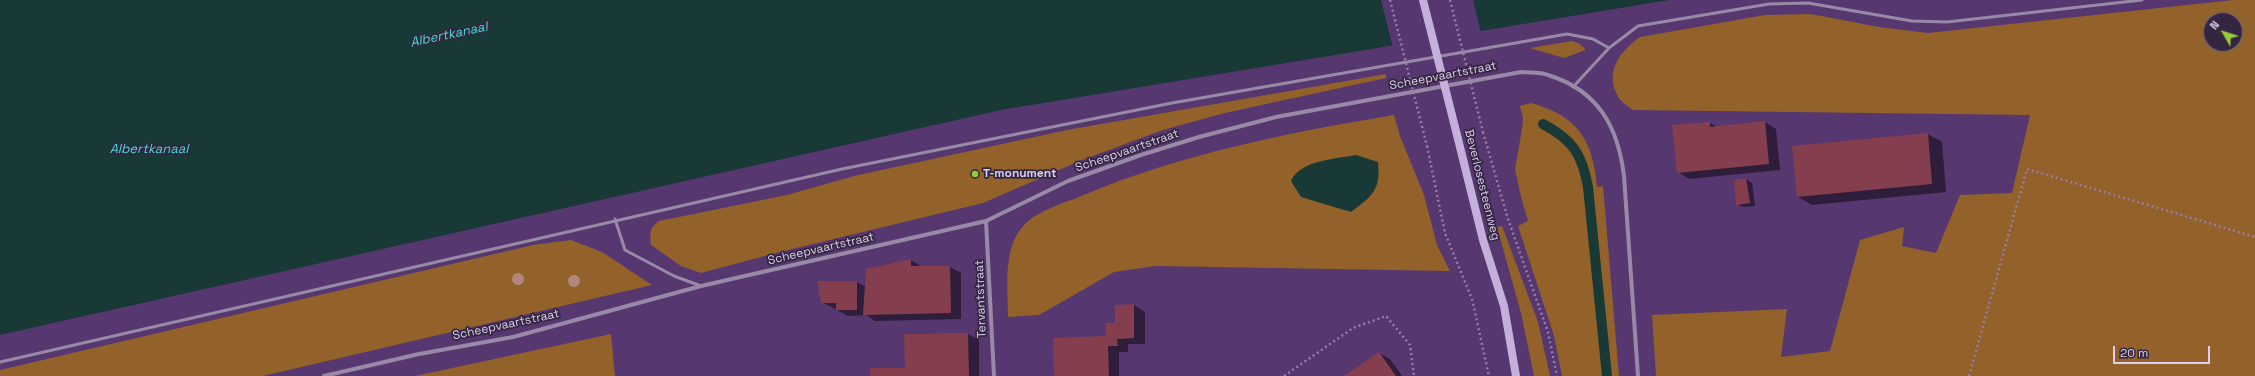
<!DOCTYPE html>
<style>
body{margin:0}
#map{position:relative;width:2255px;height:376px;overflow:hidden;background:#563770;font-family:"Space Grotesk",sans-serif}
canvas{display:block}
.north{position:absolute;left:2203px;top:12px;width:40px;height:40px;box-sizing:border-box;background:#342640;border:1px solid #786986;border-radius:50%;rotate:309deg;font-size:11px;font-weight:700;line-height:16px;text-align:center;color:#ddcdee}
.north::after{content:'';display:block;margin:auto;width:14px;height:18px;background:#97cc38;clip-path:polygon(50% 0,100% 100%,50% 72%,0 100%)}
.scale{position:absolute;left:2113px;top:346px;width:97px;height:18px;box-sizing:border-box;border:2px solid #ddcdee;border-top:0;padding-left:5px;font-size:12px;line-height:14px;white-space:nowrap;color:#ddcdee;-webkit-text-stroke:3px #342640;paint-order:stroke}
</style>
<div id="map">
<canvas width="2255" height="376"></canvas>
<div class="north">N</div>
<div class="scale">20 m</div>
</div>
<script>
const ctx = document.querySelector('canvas').getContext('2d');
ctx.lineJoin = 'round';
function fillPath(path, color) { ctx.fillStyle = color; ctx.fill(path, 'evenodd'); }
function stroke(path, color, width, dash) { ctx.strokeStyle = color; ctx.lineWidth = width; ctx.lineCap = dash ? 'butt' : 'round'; ctx.setLineDash(dash || []); ctx.stroke(path); }
function label(font, color, halo, rows, align = 'center') {
  ctx.font = font + ' "Space Grotesk",sans-serif'; ctx.lineWidth = 3.5; ctx.setLineDash([]); ctx.textBaseline = 'middle'; ctx.strokeStyle = halo; ctx.fillStyle = color; for (const [text, x, y, turn = 0] of rows) {
    ctx.save(); ctx.translate(x, y); ctx.rotate((+turn || 0) * Math.PI / 180); ctx.textAlign = isNaN(turn) ? turn : align; if (halo) ctx.strokeText(text, 0, 0); ctx.fillText(text, 0, 0); ctx.restore();
  }
}
fillPath(new Path2D(`
 M2233,0H2255V376H1656L1652,315L1787,309L1781,357L1830,351L1860,240L1904,227L1902,246L1936,253L1960,195L2012,193L2030,115L1633,110C1629,107 1622,103 1619,98C1603,73 1620,51 1640,37L1765,15L1811,14L1879,27L1928,33ZM2211,20H2235V44H2211Z
 M1572,41L1580,44L1586,50L1564,58L1530,48Z
 M1386,74V78L1225,113L1163,130L1082,160L983,203L780,252L701,273L681,266L651,245C650,233 649,228 659,221L787,195L854,176L1067,130Z
 M1531,103C1578,116 1593,140 1597,187L1603,186L1619,376H1562L1554,336L1518,226L1528,221L1521,197L1515,169L1522,129L1523,118L1520,106Z
 M1394,115L1400,136L1424,195L1437,245L1450,271L1156,266L1114,272L1039,315L1008,317C1008,287 1002,247 1025,224C1036,212 1063,203 1079,197C1180,154 1287,133 1394,115Z
 M1502,226L1538,322L1550,376H1534L1521,313L1497,227Z
 M571,240L602,252L652,285L263,376H0V370L533,245Z
 M611,334L615,376H415Z`), '#92622a');
fillPath(new Path2D(`
 M0,0H1669L1001,110L0,335Z
 M1356,155L1378,162C1381,190 1372,196 1351,212L1301,197L1291,181C1300,160 1336,159 1356,155Z`), '#183936');
fillPath(new Path2D(`
 M1381,0H1473L1481,33L1393,48Z`), '#563770');
fillPath(new Path2D(`
 M1765,122L1776,129L1780,170L1689,179L1678,172L1710,123L1717,127Z
 M1928,134L1942,142L1946,192L1812,205L1798,197Z
 M1746,179L1752,183L1755,206L1743,207L1737,204Z
 M911,260L922,267H950L961,273V319L875,321L866,315L848,316L822,302L818,282H857L866,287L867,270Z
 M1134,305L1145,312V344H1128V352H1119V376H1055L1107,337L1116,324Z
 M968,334L979,340V376H871L906,369Z
 M1379,353L1390,359L1402,376H1346Z`), '#0007');
stroke(new Path2D(`
 M1543,124C1573,140 1582,154 1588,187L1607,376`), '#183936', 10);
fillPath(new Path2D(`
 M1765,121L1769,164L1677,173L1672,125L1710,122V127Z
 M1928,133L1932,184L1797,197L1792,146Z
 M1746,178L1750,203L1736,205L1734,180Z
 M911,259V266H950L951,313L863,315L866,269Z
 M817,281H857V310H836V303H821Z
 M1134,304V338L1117,339L1118,346H1108L1109,376H1054L1053,338L1106,336V323H1115V305Z
 M968,333L969,376H870V368H905L904,334Z
 M1379,352L1396,376H1344Z`), '#853e4e');
stroke(new Path2D(`
 M1483,132L1508,219L1548,332L1557,376
 M1427,146L1445,233L1472,299L1489,376
 M1284,376L1353,328L1386,316L1410,345L1414,376
 M1969,376L2027,169L2255,237`), '#967eab', 2.5, [2, 3]);
stroke(new Path2D(`
 M1573,87L1609,48L1638,26L1769,4L1808,3L1912,21L1947,22L2142,0
 M615,219L625,250L674,276L701,286
 M0,362L842,169L1172,103L1567,34L1593,39L1609,48`), '#988aa6', 3);
stroke(new Path2D(`
 M986,221L994,376
 M324,376L419,354L513,337L701,286L986,221L1068,181L1141,155L1199,137L1276,117L1521,72C1530,73 1540,72 1548,75C1599,91 1618,127 1624,176L1638,376`), '#988aa6', 4);
stroke(new Path2D(`
 M1458,139L1483,240L1504,306L1516,376`), '#c5afdb', 8);
stroke(new Path2D(`
 M1390,0L1427,146
 M1450,0L1483,132`), '#967eab', 2.5, [2, 3]);
stroke(new Path2D(`
 M1423,0L1458,139`), '#c5afdb', 8);
ctx.fillStyle = '#b2857d';
for (const [x, y] of [
 [518,279],
 [574,281]
]) { ctx.beginPath(); ctx.arc(x, y, 6, 0, 2 * Math.PI); ctx.fill(); }
for (const [x, y, r, color] of [
 [975,174,4,"#97cc38"]
]) { const dot = new Path2D(); dot.arc(x, y, r, 0, 2 * Math.PI); ctx.fillStyle = color; ctx.fill(dot); stroke(dot, '#342640', 1.5); }
label('12px', '#ddcdee', '#342640', [
 ["Scheepvaartstraat",1443,76,-11],
 ["Scheepvaartstraat",1127,151,-19],
 ["Beverlosesteenweg",1482,185,76],
 ["Scheepvaartstraat",821,249,-13],
 ["Tervantstraat",981,299,-92],
 ["Scheepvaartstraat",506,325,-12]
]);
label('bold 12px', '#ddcdee', '#342640', [
 ["T-monument",983,174]
], 'left');
label('italic 13px', '#40ddd2', '#342640', [
 ["Albertkanaal",449,35,-12],
 ["Albertkanaal",149,149]
]);
</script>
